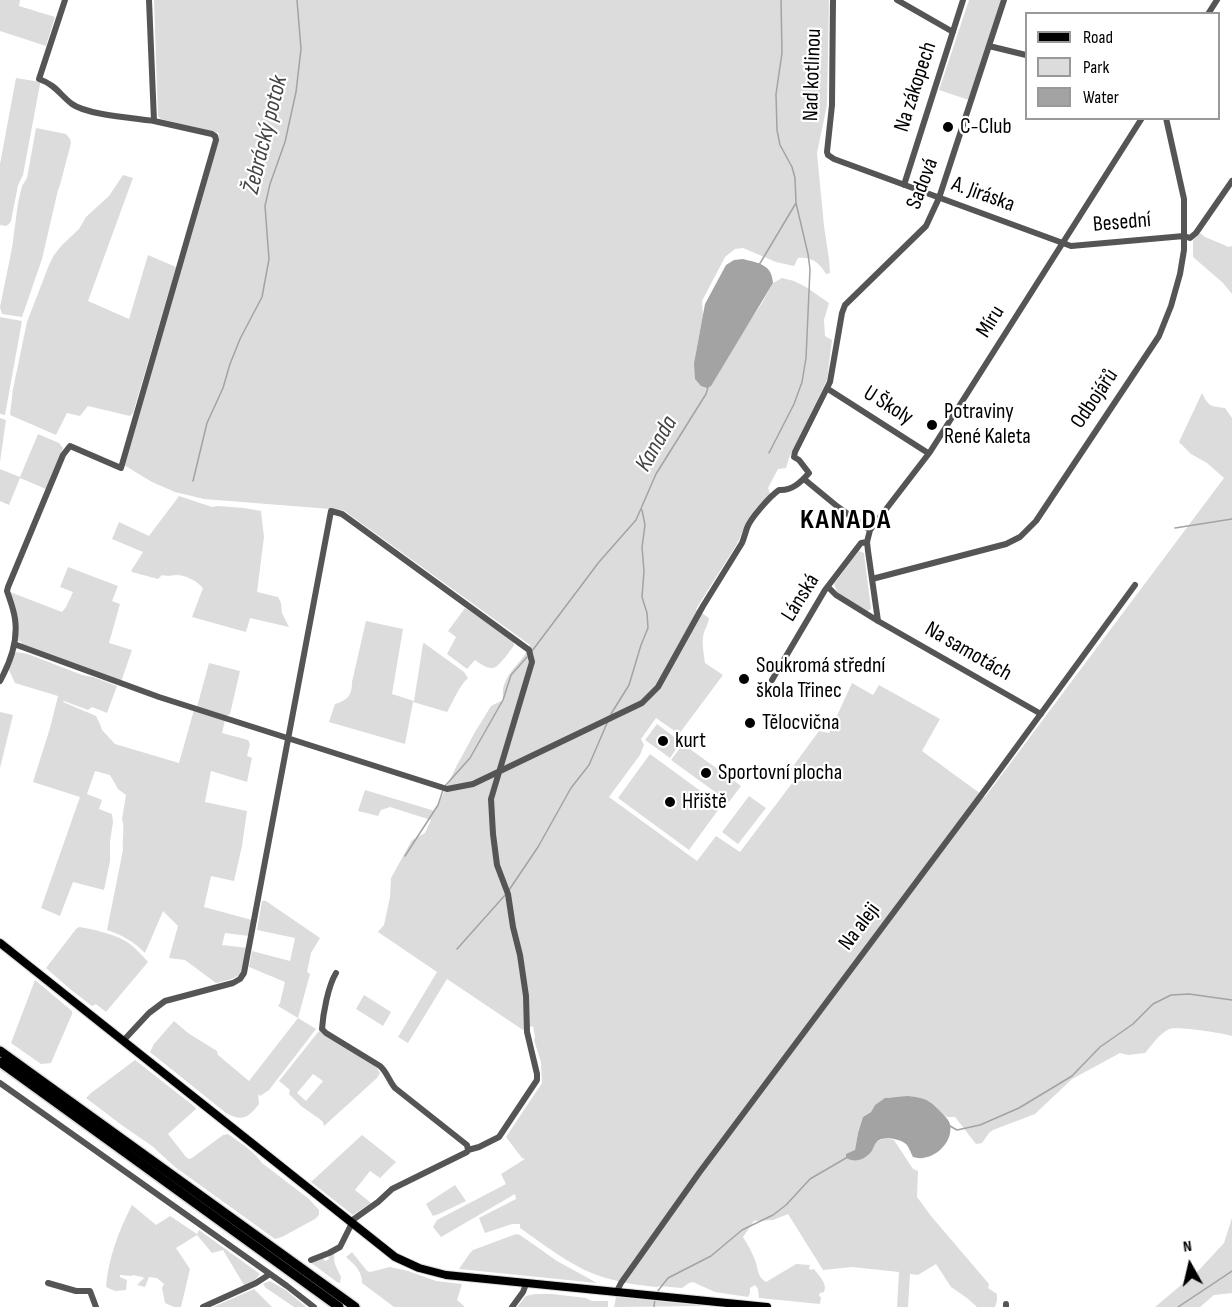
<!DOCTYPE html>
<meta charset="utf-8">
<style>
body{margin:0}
#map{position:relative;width:1232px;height:1307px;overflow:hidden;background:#fff;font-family:"Sofia Sans Condensed",sans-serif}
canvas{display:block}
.legend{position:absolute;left:1025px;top:12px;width:195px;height:108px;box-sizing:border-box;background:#fff;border:2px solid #999;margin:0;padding:8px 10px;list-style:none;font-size:18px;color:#000}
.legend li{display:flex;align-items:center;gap:12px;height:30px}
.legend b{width:30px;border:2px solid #999}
.north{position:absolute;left:1160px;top:1235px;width:60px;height:60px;-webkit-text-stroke:4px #fff;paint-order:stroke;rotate:352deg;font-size:16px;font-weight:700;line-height:24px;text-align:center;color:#000}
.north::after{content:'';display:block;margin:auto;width:21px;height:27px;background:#000;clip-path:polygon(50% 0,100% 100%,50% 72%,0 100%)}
</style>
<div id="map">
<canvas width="1232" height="1307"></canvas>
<ul class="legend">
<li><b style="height:8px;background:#000"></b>Road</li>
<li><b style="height:16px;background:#dcdcdc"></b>Park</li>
<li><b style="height:16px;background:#a3a3a3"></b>Water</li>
</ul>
<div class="north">N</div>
</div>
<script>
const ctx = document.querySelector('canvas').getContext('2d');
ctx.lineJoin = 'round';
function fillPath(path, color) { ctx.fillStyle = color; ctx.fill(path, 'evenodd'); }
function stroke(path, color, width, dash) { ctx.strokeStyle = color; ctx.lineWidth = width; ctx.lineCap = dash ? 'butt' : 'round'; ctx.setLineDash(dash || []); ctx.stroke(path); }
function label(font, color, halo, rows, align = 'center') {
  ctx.font = font + ' "Sofia Sans Condensed",sans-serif'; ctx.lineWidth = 4.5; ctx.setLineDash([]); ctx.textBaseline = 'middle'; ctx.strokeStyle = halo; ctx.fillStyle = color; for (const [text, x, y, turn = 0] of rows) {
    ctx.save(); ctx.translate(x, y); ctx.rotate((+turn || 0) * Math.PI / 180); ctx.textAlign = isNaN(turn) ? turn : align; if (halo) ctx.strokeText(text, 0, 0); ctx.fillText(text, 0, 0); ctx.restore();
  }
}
fillPath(new Path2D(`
 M0,0H20L19,6L55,17L46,46L0,31Z
 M154,0H829L827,105L817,153L824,226L829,259L830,273L826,274C820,263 811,256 798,258L794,266L776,262L743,248L735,249L725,257L702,301L703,315L694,363L736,342L762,303L773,283L782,278L794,281L806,287L829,303L824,320L825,336L832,340L827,380L789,458L786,468L778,469L768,488L770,493L745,526L737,544L696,609L709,618C708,625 704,630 703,637C702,646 704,654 705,663L723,675L679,734L656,718L641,739L644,745L640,755L609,797L697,861L716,836L740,852L796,778L791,769L819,731L829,733L852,683L873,695L879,685L940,719L922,751L985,797L1224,478L1207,463L1191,454L1179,442L1202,393C1209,407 1210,406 1225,408L1232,418V1036C1223,1033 1176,1026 1169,1029C1158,1035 1153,1044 1145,1053L1128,1055L1120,1053L1072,1079L1035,1114L993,1130L989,1133L982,1143L976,1144L955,1117H947L940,1111L898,1097H889L875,1105L871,1112L863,1117L858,1133L855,1151L847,1154L885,1138L894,1140L913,1169L918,1171L917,1197L931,1216L989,1284L988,1288L997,1294V1301L995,1307H977L967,1298L951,1287L936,1264L918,1275L910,1274L908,1307H897L899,1272L852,1267L823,1270L788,1214L773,1220L754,1221L743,1237C748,1245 752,1252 755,1260C759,1270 756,1275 766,1282L796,1264L810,1265L809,1268L810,1270L814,1269C819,1276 828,1284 824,1292L820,1293L819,1296L821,1297L820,1304L759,1298L758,1289L755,1285L750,1288V1293L748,1297L715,1292L693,1282L689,1283L682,1288L659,1286L657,1287C636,1285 616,1282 597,1275C571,1266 543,1244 520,1228V1224H512L485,1233L479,1218L516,1199L515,1194L441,1237L433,1227L437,1220L506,1184L501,1174L525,1159L522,1158L506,1137L542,1083L541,1062L534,1040L535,1037L533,1026L523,1030L447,979L408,1043L398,1037L437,972L378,932L384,925L390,897L391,878L412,840L425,833L431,820L390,807L381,810L378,816L358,811L365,790L435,811L456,767L475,732L491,706L503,700C503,695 502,690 504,685C509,669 524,661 530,645L343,510L204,499L175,492L152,482L124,465L219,133L161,119L158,116Z
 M969,0H1003L969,100L939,90Z
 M16,78L40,82V84L23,175L18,185L11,221L9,224L6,226L0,225V164Z
 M36,128L66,134L70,139L71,143L60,185L58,190L42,259L22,317L2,314L0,307L12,248L18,203L22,186L27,178Z
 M123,175L133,178L88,301L129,319L148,255L176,267L133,413L130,416L88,406L80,416L67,413L56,435L10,415L13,389L27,322L49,265L54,255L62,245L79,229L86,217L109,196Z
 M1200,233L1205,237L1229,247L1232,246V294L1223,283L1193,257V240Z
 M0,317L22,321L5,415L0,414Z
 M0,418L6,420L0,462Z
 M38,434L59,443L63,448L46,489L20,478L9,505L0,501V469L20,477Z
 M179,496L212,507L218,506L244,508L261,511L264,537L257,592L278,597L281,603L282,613L289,627L250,618L246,632L192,617L203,588C197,581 186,575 176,575C170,575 170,577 162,575L158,579L132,572L131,571L143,552L112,539L119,522L149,536Z
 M859,551L864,553L871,609L866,612L838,594L834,584Z
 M68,567L118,586L112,601L120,604L109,643L132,650L121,682L22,645L21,642L17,640L10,592L62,612L66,607L73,592L60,587Z
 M465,608L513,641L514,645C511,650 499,667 493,668C487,669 479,663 475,660L467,669L447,654L456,637L448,631Z
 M366,621L403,629L392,694L414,701L423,644L424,643L464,672L468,678C458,688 454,700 447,712L413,702L405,744L329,722L335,704C348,700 352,695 352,682Z
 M16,652L28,654L82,675L93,677L117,686L107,713L92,707L88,710L64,701L63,702L96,716L100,724L102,730L115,744L179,763L194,710L225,720L222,733L248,740L250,744L247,756L252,758L247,782L211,771L205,802L247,811L242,846L234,881L211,876L204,907L252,920L249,936L225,933L222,945L248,948C242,975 244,977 216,983L185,960L169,958L178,926L163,911L145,953C133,941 122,935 107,930L123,850C122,841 125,826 122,819L126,795L118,789L110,775L95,771L87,794L102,800L99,809L112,814L113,822L110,842V861L104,890L73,882L60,916L41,908L80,797L33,782L50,728L58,696L15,683L9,670L13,653Z
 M209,663L240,671L230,714L227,716L197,707Z
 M0,712L13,715L0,768Z
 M657,724L681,742L670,758L645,740Z
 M683,744L741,786L729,802L671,760Z
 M650,754L721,806L689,850L618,798Z
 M749,796L766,808L738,844L722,832Z
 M262,901H266L320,938L311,953L307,972L310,974L298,1018L316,1029L269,1090L260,1096L258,1094L259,1104C248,1118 242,1122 226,1113L150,1052L154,1044L174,1021L188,1033L217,1051L218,1055L249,1081L298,1018L278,1006L280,1003L285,982L249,967L252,951L290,961L295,938L257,930Z
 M79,927C94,929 118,935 130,944C137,950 143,956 148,962L106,1012L96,1004L92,1006L70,989L46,968L76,929Z
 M35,980L72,1011V1014L51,1063L41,1064L11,1043Z
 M364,995L391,1012L383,1026L356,1009Z
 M319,1031L377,1068L380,1073L377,1078L324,1126L323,1122L321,1120L301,1106L289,1094L290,1090L279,1081ZM313,1074L323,1081L306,1101L297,1093Z
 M135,1060L195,1107L196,1109L168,1134L186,1157L189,1159L192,1158L223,1135L228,1134C239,1142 254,1151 262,1163L309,1199L319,1210V1215L315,1219L282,1237L275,1239L175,1167L152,1146L123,1126L86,1098L91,1093Z
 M362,1135L396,1162L380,1178L370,1171L355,1190L371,1203L353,1215L311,1182Z
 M455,1185L466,1201L439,1214L433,1216L426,1204Z
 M132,1205L156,1225L170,1216L197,1234L199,1230L260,1274L255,1280L244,1285L223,1250L212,1253L197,1235L176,1248L190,1269L181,1307H174L165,1303L162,1288L164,1284L157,1278L149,1277L145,1287L137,1285L144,1278L142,1277L133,1275L131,1276L120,1275V1277L127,1280L126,1290L115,1291L106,1287C108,1259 119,1230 132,1205Z
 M1232,1218V1293L1214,1295L1200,1307H1155L1199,1270L1224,1243Z
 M516,1234L520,1235L557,1261L597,1283L459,1269L470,1253L473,1250Z
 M335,1252C332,1262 337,1268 341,1277L340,1283L337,1282L310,1262L323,1258L325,1261L329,1259L328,1256Z
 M352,1252L367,1271L370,1272L390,1267L408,1271L436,1281L462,1284L457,1300L465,1307H394L362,1283C362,1271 355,1265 346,1257Z
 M270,1281L287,1291L306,1307H294L266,1288L263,1284Z
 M254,1289L272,1307H213Z
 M535,1294H552L586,1298L592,1301H608V1307H517L526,1296Z
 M616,1297L709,1306L614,1307Z`), '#dcdcdc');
fillPath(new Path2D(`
 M743,259C758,263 772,264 773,283L711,386L707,388L701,386L695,379L694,363L705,304L726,265L734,260Z
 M908,1096C926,1098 929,1100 941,1112C945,1116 948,1119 950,1124C954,1144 931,1163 913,1157C911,1153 909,1147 906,1144C901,1139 885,1136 879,1140C874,1143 874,1148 871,1152C864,1160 855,1163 846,1158V1154L855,1150L858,1133L863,1117L871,1112L875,1105L885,1098Z`), '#a3a3a3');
stroke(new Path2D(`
 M759,265L796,203L795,178L792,167L780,145L777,130L776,94L782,53L781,0
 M769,453L794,404L802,382L806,358L810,269L808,254L796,203
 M193,481L207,423L223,388L230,364L240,339L262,297L269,259L265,206L270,184L285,142L296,92L301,49L297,0
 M1175,528L1232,519
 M532,651L599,562L636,520L656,474L706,394L708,387
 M611,714L629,685L641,645L648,628L647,613L642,597L644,571L642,547L645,525L642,510
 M445,786L470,758L503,700L511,675L527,657
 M405,856L438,805L443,790
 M509,890L538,847L571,788L589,765L608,721
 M457,949L506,894
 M950,1126L957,1130L980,1125L1019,1108L1072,1076L1100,1047L1133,1024L1153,1004L1171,995L1189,994L1232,1000
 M657,1292L668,1278L711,1256L742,1230L773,1215L786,1205L810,1179L846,1158
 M654,1307L655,1299
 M1178,1307L1232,1271`), '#a3a3a3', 1.5);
const major = new Path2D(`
 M0,943L395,1257L419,1268L446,1275L767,1307`);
const highway = new Path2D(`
 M0,1051L355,1307
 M0,1062L339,1307`);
stroke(major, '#dbdbdb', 10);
stroke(highway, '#dbdbdb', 12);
stroke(new Path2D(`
 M65,0L39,79C56,85 60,95 72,104C87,115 134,118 154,121
 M833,0L832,105L827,152L828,155L834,159L1071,246L1184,236L1190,238L1196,233L1232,181
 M897,0L953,32
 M1208,14L1217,0
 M989,46L1026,55
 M904,185L963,0
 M828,389L928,453
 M804,479L838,507L870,530
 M872,579L1006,544L1020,537L1036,521L1159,336L1171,306L1180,274L1184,250V199L1166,118
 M828,587L836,595L878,621L1041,714
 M878,621L868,551L867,542L870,530L930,452L1142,118
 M14,644L159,697L447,789L473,784L642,703L658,687L703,606L742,543C744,538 745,534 747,528C750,519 770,496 779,490C792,491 801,482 809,473L799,460L794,457L795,452L830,382L842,313L845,305L926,226L939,198L1004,0
 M772,680L825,590L861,543L867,542
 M0,681C10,663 18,640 15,619C14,610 10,600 7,591L8,587L63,455L70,446L121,468L216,140L215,136L212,134L154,121L149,0
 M336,973C328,986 323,1014 322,1029L326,1033L380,1066C387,1072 389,1081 395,1088L467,1145L468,1150
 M123,1041L149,1013L165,1001L233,983L240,979L244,973L331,511L342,514L529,650L532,662L491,799L493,834L497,865L508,894L513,927L520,955L526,996L527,1032L537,1074V1080L499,1137L479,1147L468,1150L467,1152L392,1189L378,1202L354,1219L340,1247L329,1253L311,1260
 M0,1083L287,1286L314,1307
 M48,1283L76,1291H90L96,1307
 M616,1293L621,1283L699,1173L988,786L1135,585
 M203,1307L256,1283L270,1274
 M512,1307L523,1292L526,1284
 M1006,1307V1304`), '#555', 6);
stroke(major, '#000', 8);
stroke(highway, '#000', 9);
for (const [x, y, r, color] of [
 [948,127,6,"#000"],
 [932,425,6,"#000"],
 [744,679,6,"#000"],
 [750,723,6,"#000"],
 [663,741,6,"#000"],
 [706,773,6,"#000"],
 [670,802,6,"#000"]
]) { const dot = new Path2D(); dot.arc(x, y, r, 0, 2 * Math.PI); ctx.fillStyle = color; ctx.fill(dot); stroke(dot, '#fff', 2); }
label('22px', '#000', '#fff', [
 ["Nad kotlinou",813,75,-88],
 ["Na zákopech",916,87,-72],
 ["Sadová",923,184,-69],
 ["A. Jiráska",983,195,20],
 ["Besední",1122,223,-5],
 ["Míru",991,322,-58],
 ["Odbojářů",1095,399,-56],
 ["U Školy",888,406,32],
 ["Lánská",801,598,-58],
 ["Na samotách",968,652,30],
 ["Na aleji",860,927,-53]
]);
label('22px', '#000', '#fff', [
 ["C-Club",960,127],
 ["Potraviny",944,412],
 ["René Kaleta",944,437],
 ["Soukromá střední",756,666],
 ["škola Třinec",756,691],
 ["Tělocvična",762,723],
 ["kurt",675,741],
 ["Sportovní plocha",718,773],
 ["Hřiště",682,802]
], 'left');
label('italic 24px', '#444', '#fff', [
 ["Žebrácký potok",266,135,-76],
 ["Kanada",657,444,-60]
]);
ctx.letterSpacing = '1.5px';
label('bold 28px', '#000', '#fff', [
 ["KANADA",846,521]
]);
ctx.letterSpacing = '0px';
</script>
